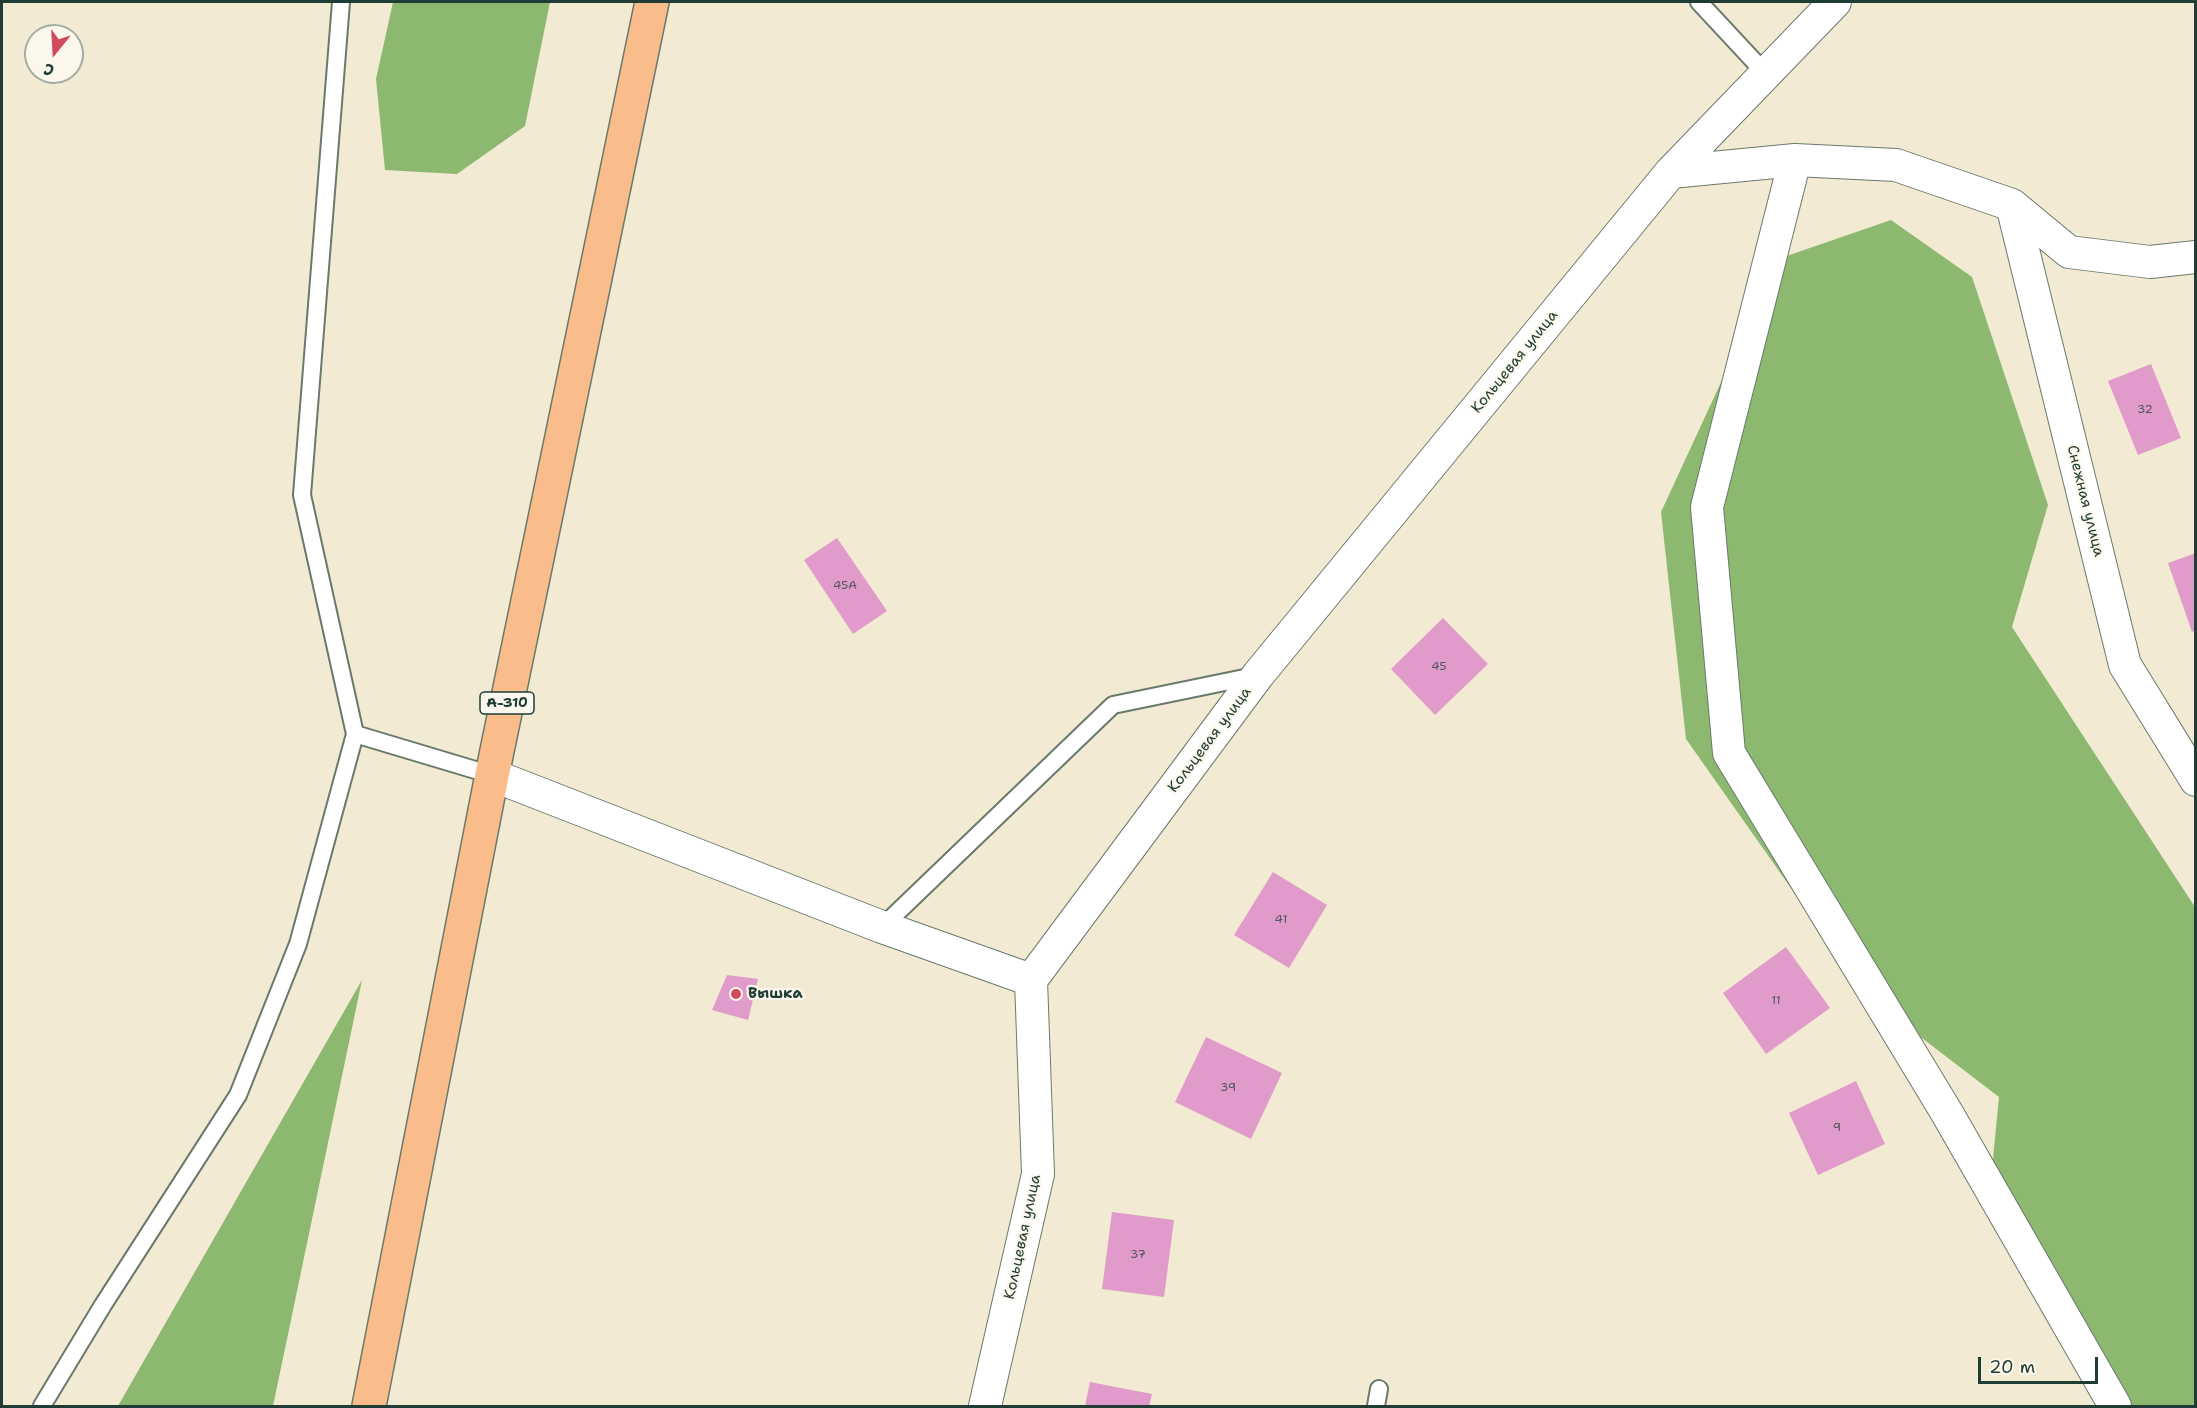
<!DOCTYPE html>
<meta charset="utf-8">
<style>
body{margin:0}
#map{position:relative;width:2197px;height:1408px;overflow:hidden;background:#f2ead2;font-family:"Shantell Sans",sans-serif}
canvas{display:block}
.frame{position:absolute;inset:0;border:3px solid #1f3d34;pointer-events:none}
.north{position:absolute;left:24px;top:24px;width:60px;height:60px;box-sizing:border-box;background:#fbf7ec;border:2px solid #a3ada2;border-radius:50%;rotate:198deg;font-size:16px;font-weight:700;line-height:24px;text-align:center;color:#1f3d34}
.north::after{content:'';display:block;margin:auto;width:21px;height:27px;background:#d1495b;clip-path:polygon(50% 0,100% 100%,50% 72%,0 100%)}
.scale{position:absolute;left:1978px;top:1357px;width:120px;height:27px;box-sizing:border-box;border:3px solid #1f3d34;border-top:0;padding-left:8px;font-size:18px;line-height:21px;white-space:nowrap;color:#1f3d34;-webkit-text-stroke:4px #fbf7ec;paint-order:stroke}
</style>
<div id="map">
<canvas width="2197" height="1408"></canvas>
<div class="frame"></div>
<div class="north">С</div>
<div class="scale">20 m</div>
</div>
<script>
const ctx = document.querySelector('canvas').getContext('2d');
ctx.lineJoin = 'round';
function fillPath(path, color) { ctx.fillStyle = color; ctx.fill(path, 'evenodd'); }
function stroke(path, color, width, dash) { ctx.strokeStyle = color; ctx.lineWidth = width; ctx.lineCap = dash ? 'butt' : 'round'; ctx.setLineDash(dash || []); ctx.stroke(path); }
function label(font, color, halo, rows, align = 'center') {
  ctx.font = font + ' "Shantell Sans",sans-serif'; ctx.lineWidth = 4.5; ctx.setLineDash([]); ctx.textBaseline = 'middle'; ctx.strokeStyle = halo; ctx.fillStyle = color; for (const [text, x, y, turn = 0] of rows) {
    ctx.save(); ctx.translate(x, y); ctx.rotate((+turn || 0) * Math.PI / 180); ctx.textAlign = isNaN(turn) ? turn : align; if (halo) ctx.strokeText(text, 0, 0); ctx.fillText(text, 0, 0); ctx.restore();
  }
}
fillPath(new Path2D(`
 M393,2H550L525,126L457,174L385,170L376,79Z
 M1891,220L1972,277L2048,505L2012,627L2195,907V1406H2122L1988,1210L1999,1097L1867,996L1686,739L1661,512L1778,259Z
 M362,980L273,1406H118Z`), '#8cb870');
fillPath(new Path2D(`
 M2151,364L2181,438L2138,455L2108,381Z
 M837,538L887,611L853,634L804,560Z
 M2196,553V630L2192,632L2168,563Z
 M1443,618L1488,664L1435,715L1391,669Z
 M1273,872L1327,905L1289,968L1234,935Z
 M1786,947L1830,1008L1766,1054L1723,993Z
 M727,975L758,979L748,1020L712,1010Z
 M1206,1037L1282,1073L1251,1139L1175,1102Z
 M1856,1081L1885,1144L1818,1175L1789,1113Z
 M1112,1212L1174,1220L1164,1297L1102,1289Z
 M1090,1382L1152,1394L1149,1406H1085Z`), '#e09bca');
const lane = new Path2D(`
 M341,2L302,495L355,734
 M1699,2L1766,74
 M882,927L1113,705L1254,676
 M42,1406L103,1305L238,1095L298,944L355,734L492,775
 M1376,1406L1379,1389`);
const street = new Path2D(`
 M1795,160L1707,507L1729,753L1947,1113L2115,1406
 M1671,172L1795,160L1896,165L2012,205L2069,252L2150,262L2196,257
 M2012,205L2125,665L2196,780
 M492,775L882,927L1031,980
 M985,1406L1038,1174L1031,980L1258,675L1671,172L1835,2`);
const highway = new Path2D(`
 M369,1406L492,775L652,2`);
stroke(lane, '#697a6b', 20);
stroke(street, '#697a6b', 34);
stroke(highway, '#697a6b', 36);
stroke(lane, '#fff', 16);
stroke(street, '#fff', 32);
stroke(highway, '#f9bc8a', 33);
for (const [x, y, r, color] of [
 [736,994,6,"#d1495b"]
]) { const dot = new Path2D(); dot.arc(x, y, r, 0, 2 * Math.PI); ctx.fillStyle = color; ctx.fill(dot); stroke(dot, '#fbf7ec', 2); }
label('12px', '#4f545a', null, [
 ["32",2145,410],
 ["45А",845,586],
 ["45",1439,667],
 ["41",1281,920],
 ["11",1776,1001],
 ["39",1228,1088],
 ["9",1837,1128],
 ["37",1138,1255]
]);
for (const [x, y, w] of [
 [507,703,54]
]) { const box = new Path2D(); box.roundRect(x - w / 2, y - 11, w, 22, 4.5); ctx.fillStyle = '#fbf7ec'; ctx.fill(box); stroke(box, '#1f3d34', 1.5); }
label('bold 14px', '#1f3d34', null, [
 ["А-310",507,703]
]);
label('15px', '#1f3d34', '#fbf7ec', [
 ["Кольцевая улица",1515,362,-51],
 ["Снежная улица",2085,501,76],
 ["Кольцевая улица",1210,740,-53],
 ["Кольцевая улица",1023,1237,-78]
]);
label('bold 15px', '#1f3d34', '#fbf7ec', [
 ["Вышка",748,994]
], 'left');
</script>
